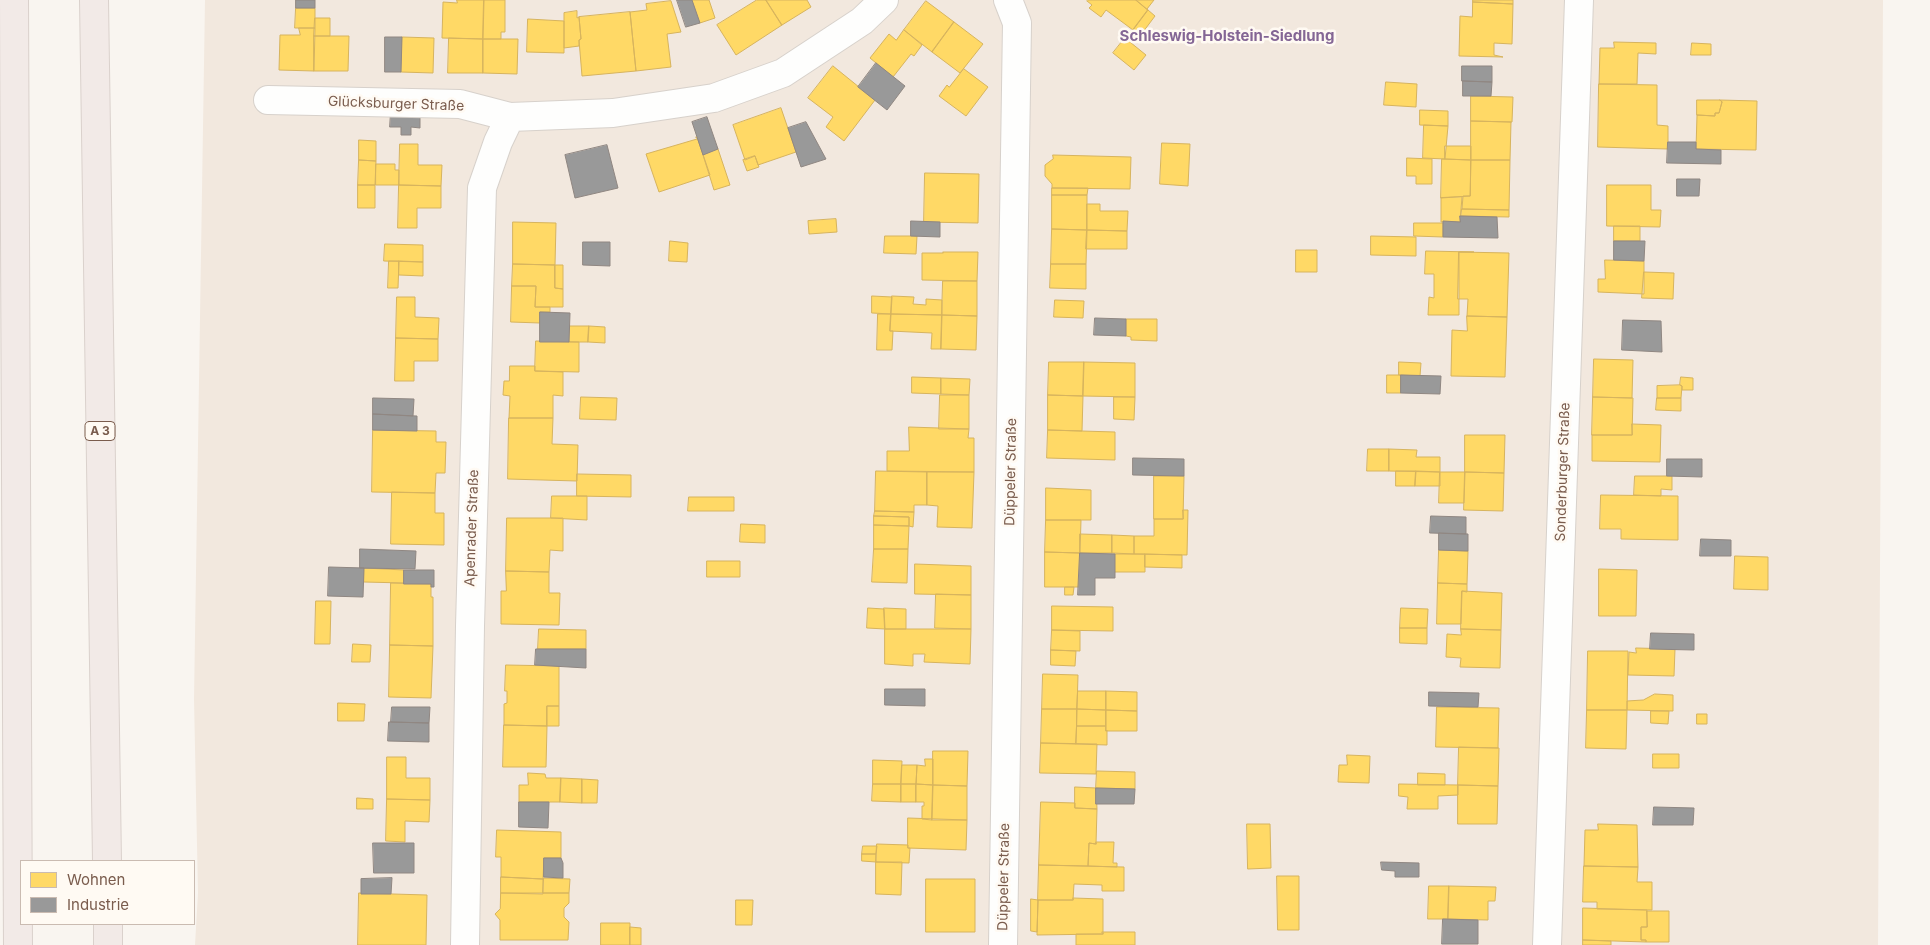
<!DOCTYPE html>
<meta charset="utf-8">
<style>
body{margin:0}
#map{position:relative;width:1930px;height:945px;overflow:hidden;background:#f9f5f0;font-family:Inter,sans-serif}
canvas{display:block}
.legend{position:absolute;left:20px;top:860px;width:175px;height:65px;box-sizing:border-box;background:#fffaf3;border:1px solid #cabbb1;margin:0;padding:6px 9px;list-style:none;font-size:15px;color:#7a5c4d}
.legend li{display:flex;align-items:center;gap:10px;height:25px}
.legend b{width:25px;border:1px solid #cabbb1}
</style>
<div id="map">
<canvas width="1930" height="945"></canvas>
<ul class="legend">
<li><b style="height:14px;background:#ffd966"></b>Wohnen</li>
<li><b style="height:14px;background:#999"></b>Industrie</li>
</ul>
</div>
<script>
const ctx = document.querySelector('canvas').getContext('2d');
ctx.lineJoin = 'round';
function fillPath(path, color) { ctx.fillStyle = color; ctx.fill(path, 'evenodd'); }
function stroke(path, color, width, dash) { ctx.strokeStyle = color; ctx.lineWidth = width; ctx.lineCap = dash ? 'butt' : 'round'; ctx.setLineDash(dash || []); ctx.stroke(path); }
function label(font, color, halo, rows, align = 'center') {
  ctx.font = font + ' Inter,sans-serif'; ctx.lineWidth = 5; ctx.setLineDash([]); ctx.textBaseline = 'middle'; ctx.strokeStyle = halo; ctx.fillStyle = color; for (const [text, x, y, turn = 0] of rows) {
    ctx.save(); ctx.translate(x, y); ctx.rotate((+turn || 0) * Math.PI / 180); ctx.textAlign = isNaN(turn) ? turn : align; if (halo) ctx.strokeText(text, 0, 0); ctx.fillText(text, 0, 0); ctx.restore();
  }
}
fillPath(new Path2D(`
 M205,0H1883L1878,945H195L198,893L194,699Z`), '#f2e8de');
const homes = new Path2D(`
 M457,0H484L483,39L442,38L443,2L457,3Z
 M484,0H505V32H501V39H483Z
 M692,0H709L715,18L700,23Z
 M757,0H766L782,25L736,55L717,25Z
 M766,0H807L811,7L782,25Z
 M1088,0H1136L1148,10L1133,30L1106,10L1101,17L1089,8L1092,5L1087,1Z
 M1136,0H1154L1147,9Z
 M1473,0H1513V4L1473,2Z
 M671,1L681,32L667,34L671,67L636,71L630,12L647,10L646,4Z
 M926,1L954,22L932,52L904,30Z
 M1473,2L1513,4L1512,44L1494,43V55L1503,57L1459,56L1460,16L1472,17Z
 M296,8H315V28H295Z
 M1148,10L1155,16L1140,36L1133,30Z
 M577,11V18L579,17L581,39L579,40V46L564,48V13Z
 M630,12L636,71L582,76L579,40L581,39L579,17Z
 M315,18H330V36H314Z
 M528,19L564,21V53L527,52Z
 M954,22L983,44L960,73L932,52Z
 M299,28H315L314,71L279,70L280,35H300Z
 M904,30L922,45L914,56L911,54L893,77L870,58L889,34L896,40Z
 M314,36H349L348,71H314Z
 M402,37L434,38L433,73L401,72Z
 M449,38L483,39V73H448Z
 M1125,38L1146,55L1134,70L1113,53Z
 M483,39H518L517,74L483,73Z
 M1614,42L1656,43V54L1638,53L1637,84H1599L1600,48H1614Z
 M1692,43L1711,44V55H1691Z
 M833,66L875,100L844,141L826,127L833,117L808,98Z
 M964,69L988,87L966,116L939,96L947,85L949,87Z
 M1386,82L1417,84L1416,107L1384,105Z
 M1599,84L1657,85V125L1668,126V149L1598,147Z
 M1471,96L1513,97L1512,122L1471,121Z
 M1697,100H1720L1722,102L1719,113H1715V116L1697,115Z
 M1720,100L1757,101L1756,150L1696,149L1697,115L1715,116V113H1719L1722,102Z
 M781,108L796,152L758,165L755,156L745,160L733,125Z
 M1420,110L1448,111V126L1420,125Z
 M1471,121L1511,122L1510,160H1471Z
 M1424,125L1448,126L1445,159L1423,158Z
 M696,137H697L710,175L659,192L646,154L697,139Z
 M359,140L376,141V161L359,160Z
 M1162,143L1190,144L1188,186L1160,184Z
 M400,144H418V165H442L441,186L399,185Z
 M1445,146H1471V160L1445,159Z
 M718,149L730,185L714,190L703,155Z
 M1053,155L1131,157L1130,189L1052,188V184L1045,176V165L1053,159Z
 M755,156L759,167L747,171L743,160Z
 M1407,158L1432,159V184H1416V176H1407Z
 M1442,159L1471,160L1470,196L1441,198Z
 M359,160L376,161L375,185H358Z
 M1471,160H1510L1509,210L1462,209L1463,196H1470Z
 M376,164H395V170H399V185H376Z
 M925,173L979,174L978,223L924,222Z
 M358,185H375V208H358Z
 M399,185L441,186V208H417V228H398Z
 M1607,185H1651V210H1661L1660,227L1607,226Z
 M1052,188H1088L1087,195H1052Z
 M1052,195H1087V230L1052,229Z
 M1462,197L1460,222H1441V198Z
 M1087,204H1100V211H1128L1127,231L1087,230Z
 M1462,209L1509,210V217L1461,216Z
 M836,219L837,232L809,234L808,221Z
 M513,222L556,223L555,265L513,264Z
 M1414,223H1443V237L1414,236Z
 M1614,226H1640V241H1614Z
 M1052,229L1087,230L1086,264H1051Z
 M1087,230L1127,231V249H1086Z
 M885,236H917L916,254L884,253Z
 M1371,236L1416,237V256L1371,255Z
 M670,241L688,243L687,262L669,261Z
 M385,244L423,245V262L384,261Z
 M1296,250H1317V272H1296Z
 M1426,251L1474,252H1459V315H1428L1429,297L1434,298V274H1425Z
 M943,252H978L977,281L922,280V253H943Z
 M1459,252L1509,253L1507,317L1467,316L1468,299H1458Z
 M1605,260L1644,261V294L1598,292V279H1605Z
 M389,261H399L398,288H388Z
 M399,261L423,262V276L399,275Z
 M513,264L555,265V288L563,289V307H535L536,286H512Z
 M1051,264H1086V289L1050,288Z
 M555,265H563V289L555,288Z
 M1644,272L1674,273L1673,299L1642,298Z
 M943,281H977V316L942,315Z
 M512,286H536L535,307H550V312H540V323L511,322Z
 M872,296L892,297L891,314L872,313Z
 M892,296L914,297L913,304L926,305V299L942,300V315L891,314Z
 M397,297H415V317L439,318L438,339L396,338Z
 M1055,300L1084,301L1083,318L1054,317Z
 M878,314H891L890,331H893L892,350H877Z
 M891,314L942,315L941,349H931L932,333L890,331Z
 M942,315L977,316L976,350L941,349Z
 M1467,316L1507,317L1505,377L1451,376L1452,330L1467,331Z
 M1126,319H1157V341L1131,340V337L1126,336Z
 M569,326H589L588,342H569Z
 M589,326L605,327V343L588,342Z
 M396,338L438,339V361H414V381H395Z
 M536,341L579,342V372L535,371Z
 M1594,359L1633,360L1632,398L1593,397Z
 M1049,362H1084L1083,396L1048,395Z
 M1084,362L1135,363V397L1083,396Z
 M1399,362L1421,363L1420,376L1399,375Z
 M510,366H535V371L563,372V396L553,395V418H509L510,396L503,395L504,381H509Z
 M1387,375H1401V393H1387Z
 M912,377L941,378V394L912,393Z
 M1681,377L1693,378V390H1682V386L1680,385Z
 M941,378L970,379L969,395L941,394Z
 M1680,385L1682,386L1681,398H1657V386Z
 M940,395H969V429H939Z
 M1048,395L1083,396L1082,431L1048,430Z
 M581,397L617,398L616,420L580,419Z
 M1114,397H1135L1134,420L1114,419Z
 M1593,397L1633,398L1632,435H1592Z
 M1657,398H1681V411L1656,410Z
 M509,418H553L552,444L578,445L577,481L508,479Z
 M1632,424L1661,425L1660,462L1592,461V435H1632Z
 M909,427L969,429L968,438H974V472L887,471V451H909Z
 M373,430L436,431V442H446L445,473H436L435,493L372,492Z
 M1048,430L1115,432V460L1047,458Z
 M1465,435H1505L1504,473L1465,472Z
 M1368,449H1389V471H1367Z
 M1389,449L1417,450L1416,457H1440V472L1389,471Z
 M876,471L927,472V505H914V512L875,511Z
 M1396,471H1416L1415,486H1396Z
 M1416,471L1440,472V486H1415Z
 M927,472H974L972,528L937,527L938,506L927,505Z
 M1440,472H1465L1464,503H1439Z
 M1465,472L1504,473L1503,511L1464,510Z
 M577,474L631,475V497L577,496Z
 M1154,476H1184L1183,519H1154Z
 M1635,476H1672V490L1661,489V496L1634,495Z
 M1046,488L1091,490V520H1046Z
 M392,492L435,493V513H444V545L391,544Z
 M1601,495L1678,496V540L1621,539V529H1600Z
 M552,496H587V520L551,518Z
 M689,497H734V511H688Z
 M1183,510H1188L1187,555L1134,554V536H1154V519H1183Z
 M875,511L914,512L913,527L909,526V517L874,516Z
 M874,516L909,517V526L874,525Z
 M507,518H563V551L550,550L549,572L506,571Z
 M1046,520H1081L1080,553L1045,552Z
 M741,524L765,525V543L740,542Z
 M874,525L909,526L908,549H874Z
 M1080,534L1112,535V553H1080Z
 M1112,535L1134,536V554L1112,553Z
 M874,549H908L907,583L872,582Z
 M1439,550L1468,551L1467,584L1438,583Z
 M1045,552L1080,553L1079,587H1045Z
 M1115,554H1145V572H1114Z
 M1145,554L1182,555V568L1145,567Z
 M1735,556L1768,557V590L1734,589Z
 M707,561H740V577H707Z
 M915,564L971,566V595L915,594Z
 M364,568L404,570V583L364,582Z
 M1599,569L1637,570L1636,616H1599Z
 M506,571L549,572V593H560L559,625L501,624V591H506Z
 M391,583L431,584V597H433V646L390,645Z
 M1438,583L1467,584V592L1462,591L1461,624H1437Z
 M1065,587H1074L1073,595H1065Z
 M1462,591L1502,593L1501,630L1461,629Z
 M936,594L971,595V629L935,628Z
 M316,601H331L330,644H315Z
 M1052,606L1113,607V631L1052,630Z
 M868,608L884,609L885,629L867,628Z
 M884,608L906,609V629H885Z
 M1401,608L1428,609L1427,628H1400Z
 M1400,628H1427V644L1400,643Z
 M539,629L586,630V649H538Z
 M885,629H971L970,664L924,662L925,654H913V666L885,664Z
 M1461,629L1501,630L1500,668L1460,667L1461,658L1446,657L1447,634L1461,635Z
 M1052,630L1080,631V651L1051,650Z
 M353,644L371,645L370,662H352Z
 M390,645L433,646L431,698L389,697Z
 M1636,648L1675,649L1674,676L1628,675L1629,652L1636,653Z
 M1051,650L1076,651L1075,666L1051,665Z
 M1588,651H1628L1627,710H1587Z
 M506,665L559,666V706H547V726L504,725V704L507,703V691H505Z
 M1043,674L1078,675L1077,709H1042Z
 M1078,691H1106V710L1077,709Z
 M1106,691L1137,692V711L1106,710Z
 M1655,694L1673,695V711L1627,710V701L1643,700Z
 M338,703L365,704L364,721H338Z
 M547,706H559V726H547Z
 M1437,707L1499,708L1498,748L1436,747Z
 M1042,709H1077L1076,744L1041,743Z
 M1077,709L1106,710V726H1077Z
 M1106,710L1137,711V731H1106Z
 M1587,710H1627L1626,749L1586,748Z
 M1651,711H1669L1668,724L1651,723Z
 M1697,714H1707V724H1697Z
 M504,725L547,726L546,767H503Z
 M1077,726H1106V731L1107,730V745L1076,744Z
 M1041,743L1097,744L1096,774L1040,773Z
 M1459,747L1499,748L1498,786L1458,785Z
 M933,751H968L967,786L933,785Z
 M1653,754H1679V768H1653Z
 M1347,755L1370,756L1369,783L1338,782L1339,765H1347Z
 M387,757H406V778H430V800L387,799Z
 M925,759H933V785L916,784L917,765L925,766Z
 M873,760L902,761L901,784H873Z
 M902,765H917L916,784H901Z
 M1097,771L1135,772V789L1096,788Z
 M528,773L545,774L546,778H561L560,802H519V785H528Z
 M1418,773L1445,774V785H1418Z
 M561,778L582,779V803L560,802Z
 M582,779L598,780L597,803H582Z
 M873,784H901V802L872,801Z
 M901,784H916V802H901Z
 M916,784L933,785L932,820L922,819V806H924V802H916Z
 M1399,784L1458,785V795L1438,796V809H1407L1408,797L1399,796Z
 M933,785L967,786V820H932Z
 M1458,785L1498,786L1497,824H1458Z
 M1075,787L1096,788L1097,809L1075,808Z
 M357,798L373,799V809H357Z
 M387,799L430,800L429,822L405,821V842L386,841Z
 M1041,802L1075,803V808L1097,809L1096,844L1089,843L1088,866L1039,865Z
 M908,818L967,820L966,850L908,848Z
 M1247,824H1270L1271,868L1248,869Z
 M1598,824L1637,825L1638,867L1584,866L1585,830H1598Z
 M497,830L561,832V858H544L543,879L501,877V857H496Z
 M1096,842H1114L1113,863H1117V867L1088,866L1089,843L1096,844Z
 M877,844L908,845V848H910L909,863L876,862Z
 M863,846H877L876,854H862Z
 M862,854H876V862L862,861Z
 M876,862H902L901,895L876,894Z
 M1039,865L1124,867V891H1102V885L1074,884L1073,900H1038Z
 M1584,866L1638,867L1637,882H1652V910L1597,909V902H1583Z
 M1277,876H1299V930H1278Z
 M501,877L543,879V894L501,893Z
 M544,878L570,879L569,893H543Z
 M926,879H975V932H926Z
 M1429,886H1449L1448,919H1428Z
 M1449,886L1496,887L1495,901H1488V920L1448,919Z
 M359,893L427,895L426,945H358Z
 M501,893H569V903L564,908V917L569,922L568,940H500V920L495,914L500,909Z
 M1073,898L1103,899V934L1037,935L1038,900H1073Z
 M1031,899L1038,900L1037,932L1031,931Z
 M736,900H753L752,925H736Z
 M1583,908L1647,910V927H1641V940H1646V942L1583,940Z
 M1647,911H1669V942H1646V940H1641V927H1647Z
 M601,923H630V945H601Z
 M630,927L641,928V945H630Z
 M1102,932H1135V945H1076V934H1103Z
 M1583,940L1611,941V945H1583Z`);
fillPath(homes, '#ffd966');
stroke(homes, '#d7b45e', 1);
const industry = new Path2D(`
 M296,0H315V8H296Z
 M677,0H692L700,23L686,27Z
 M385,37H402L401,72H385Z
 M876,63L905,86L887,110L858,87Z
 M1462,66H1492V82L1462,81Z
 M1463,81L1492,82L1491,96H1463Z
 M391,112L420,113V128L411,127V135H401V127H390Z
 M707,117L718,149L703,155L692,122Z
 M806,122L826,159L801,167L788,128Z
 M1668,142H1696V149L1721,150V164L1667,163Z
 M607,145L618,188L575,198L565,155Z
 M1677,179H1700L1699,196H1677Z
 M1460,216L1497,217L1498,238L1443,237V221L1460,222Z
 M911,221L940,222V237L911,236Z
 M1614,241H1645L1644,261L1614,260Z
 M583,242H610V266L583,265Z
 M540,312L570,313L569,342H540Z
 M1095,318L1126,319V336L1094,335Z
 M1623,320L1661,321L1662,352L1622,350Z
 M1401,375L1441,376L1440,394L1401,393Z
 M373,398L414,399L413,416L373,414Z
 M373,414L417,416V431L373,430Z
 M1133,458L1184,459V476L1133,475Z
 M1667,459H1702V477L1667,476Z
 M1431,516L1466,517V534L1430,533Z
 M1439,533L1468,534V551L1439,550Z
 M1701,539L1731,540V556H1700Z
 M360,549L416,551L415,569L360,568Z
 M1080,553L1115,554V578H1095V595H1078Z
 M329,567L364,568L363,597L328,596Z
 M404,570H434V587H431V584H404Z
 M1651,633L1694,634V650L1650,649Z
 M536,649H586V668L535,665Z
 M885,689H925V706L885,705Z
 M1429,692L1479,693L1478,707L1429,706Z
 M392,707H430L429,723L391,722Z
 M389,722L429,723V742L388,741Z
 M1096,788L1135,789L1134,804H1096Z
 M519,802H549L548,828L519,827Z
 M1654,807L1694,808L1693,825H1653Z
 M373,843H414V873H374Z
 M544,858H561L563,863V878L544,877Z
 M1381,862L1419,863V877H1395V871L1382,870Z
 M392,878L391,894H361V879Z
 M1443,919L1478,920V944H1442Z`);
fillPath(industry, '#999');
stroke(industry, '#908782', 1);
const minor = new Path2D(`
 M268,100L460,104L510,117L613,113L714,98L783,73L862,21L884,0
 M465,945L470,626L482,188L498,142L510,117
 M1003,945L1017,23L1008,0
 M1547,945L1579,0`);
const highway = new Path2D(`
 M14,0L18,945
 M94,0L107,861
 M108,924V945`);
stroke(minor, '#d7d1cb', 30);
stroke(highway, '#dad1cc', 30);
stroke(minor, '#fefefd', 28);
stroke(highway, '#f2eae7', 28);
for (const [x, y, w] of [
 [100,431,30]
]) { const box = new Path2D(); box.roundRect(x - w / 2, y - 9.5, w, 19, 4); ctx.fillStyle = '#fffaf3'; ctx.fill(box); stroke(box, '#7a5c4d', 1); }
label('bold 12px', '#7a5c4d', null, [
 ["A 3",100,431]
]);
label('14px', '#7a5c4d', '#fffaf3', [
 ["Glücksburger Straße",396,104,2],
 ["Düppeler Straße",1011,472,-89],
 ["Sonderburger Straße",1563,472,-88],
 ["Apenrader Straße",472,528,-88],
 ["Düppeler Straße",1004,877,-89]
]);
label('bold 15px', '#846695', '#fffaf3', [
 ["Schleswig-Holstein-Siedlung",1227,36]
]);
</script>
